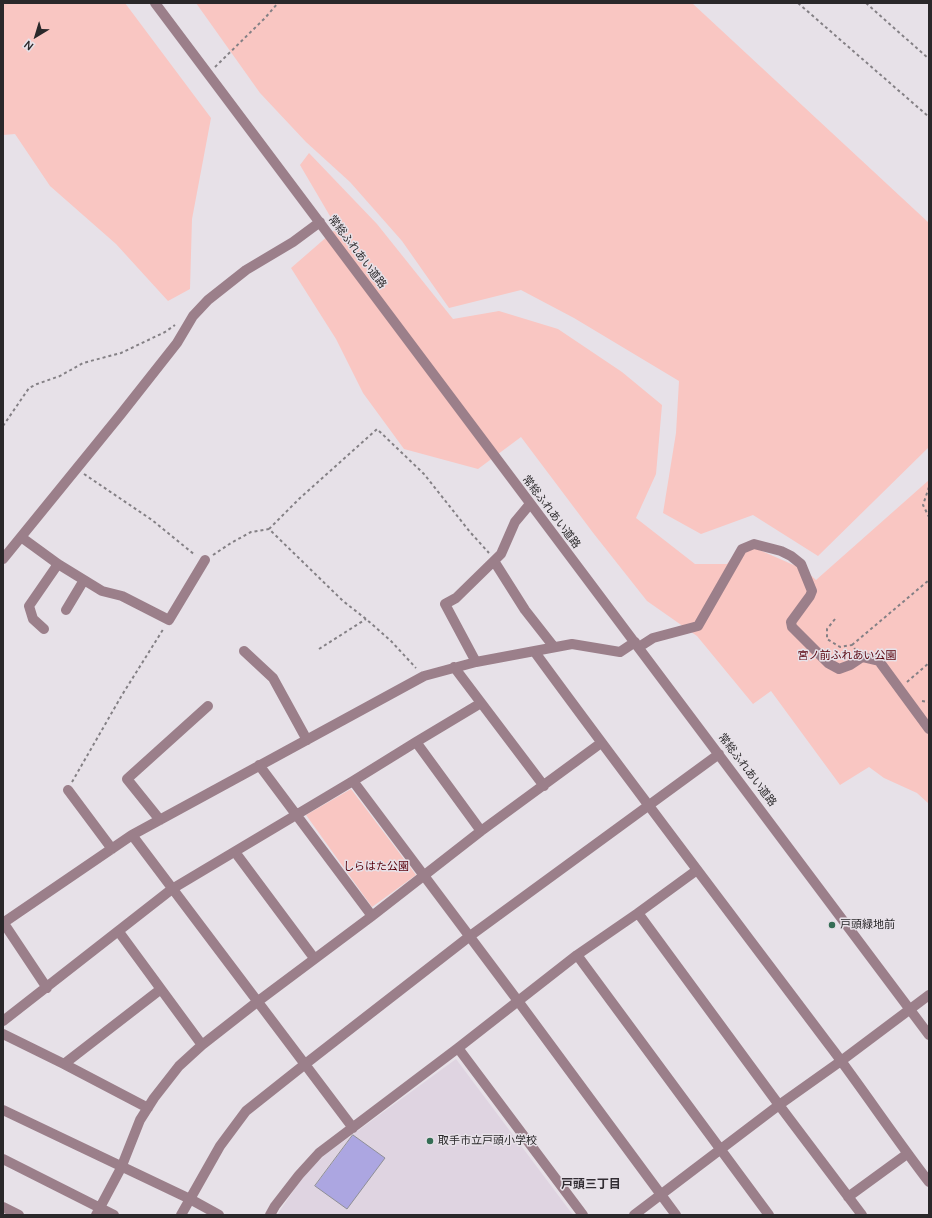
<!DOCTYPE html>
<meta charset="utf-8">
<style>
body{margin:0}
#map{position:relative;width:932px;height:1218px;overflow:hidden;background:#e7e1e8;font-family:Manrope,sans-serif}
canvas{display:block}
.frame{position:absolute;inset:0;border:4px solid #2a282a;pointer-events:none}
.north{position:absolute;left:16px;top:16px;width:40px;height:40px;-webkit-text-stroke:3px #e7e1e8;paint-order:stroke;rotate:218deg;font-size:11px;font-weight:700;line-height:16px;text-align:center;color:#2a282a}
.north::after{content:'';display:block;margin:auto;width:14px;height:18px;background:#2a282a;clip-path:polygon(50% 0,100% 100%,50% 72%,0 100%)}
</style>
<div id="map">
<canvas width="932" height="1218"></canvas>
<div class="frame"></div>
<div class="north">N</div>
</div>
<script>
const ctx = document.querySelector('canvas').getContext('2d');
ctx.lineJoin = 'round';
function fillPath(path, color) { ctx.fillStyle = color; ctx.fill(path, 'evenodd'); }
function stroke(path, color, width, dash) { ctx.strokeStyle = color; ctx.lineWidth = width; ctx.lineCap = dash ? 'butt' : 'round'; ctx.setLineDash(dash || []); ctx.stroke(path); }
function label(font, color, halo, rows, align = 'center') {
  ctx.font = font + ' Manrope,"Noto Sans JP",sans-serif'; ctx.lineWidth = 3; ctx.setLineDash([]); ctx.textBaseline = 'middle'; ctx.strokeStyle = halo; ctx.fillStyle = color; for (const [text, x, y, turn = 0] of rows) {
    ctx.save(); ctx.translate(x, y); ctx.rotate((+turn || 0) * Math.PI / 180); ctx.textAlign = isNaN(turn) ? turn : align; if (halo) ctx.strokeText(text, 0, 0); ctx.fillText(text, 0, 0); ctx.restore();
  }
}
fillPath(new Path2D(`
 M456,1059L573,1215H277L304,1175L326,1154Z`), '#dfd4e1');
fillPath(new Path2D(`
 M3,3H125L211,118L192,219L190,289L168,301L116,244L50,186L15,134L3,135Z
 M196,3H692L929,223V447L818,556L753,515L701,534L663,513L676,433L679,381L574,318L521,290L449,308L402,241L350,182L306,142L260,93Z
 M309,153L377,224L453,319L499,311L558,329L622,372L662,405L656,474L636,518L695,564H727L735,553L755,548L805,570L816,580L929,480V804L917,793L884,778L869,767L840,785L771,691L753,704L697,636L647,601L594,534L521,437L478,469L404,449L363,393L336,339L291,268L337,228L300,165Z
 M351,789L416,875L372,907L306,815Z`), '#f9c6c2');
const building = new Path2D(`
 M353,1135L385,1158L347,1209L315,1186Z`);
fillPath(building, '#aca6e1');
stroke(building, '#8f8f97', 1);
stroke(new Path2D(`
 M798,3L929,117
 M866,3L929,59
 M215,67L265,18L278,3
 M3,426L29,388L37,384L60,376L83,363L121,353L165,332L175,325
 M84,474L152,520L195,555
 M929,487L923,505L929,517
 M269,529L300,498L377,429L424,474L470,532L489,553
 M213,555L231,543L251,532L269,529L343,601L366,619L391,641L416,668
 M835,619L827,629V639L840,647L852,645L855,649
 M852,645L929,580
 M319,649L366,619
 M907,682L929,663
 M922,701L929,702
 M72,782L122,695L164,628`), '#848085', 2, [3, 3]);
stroke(new Path2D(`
 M155,3L929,1035
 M21,537L58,564L102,591L122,596L169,620L205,560
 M3,559L121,414L177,343L193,316L208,300L246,270L293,242L320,222
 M494,561L525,610L554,647
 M66,610L84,580
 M44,629L33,619L29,606L58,564
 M639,647L653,638L698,626L742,549L754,544L781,551L791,556L801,564L812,591L810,596L791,622L792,627L828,663L839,669L850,665L862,657L879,661L929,729
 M244,651L273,678L307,740
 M534,651C632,785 733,917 833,1050C866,1094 896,1139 929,1182
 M476,662L445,604L456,598L501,554L515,522L530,504
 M454,667L544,786
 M416,742L481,831
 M259,765L372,916
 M353,781L518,1001L676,1215
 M68,790L112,849
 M160,820L127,779L208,706
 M132,835L353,1128
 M235,852L314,958
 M638,913L779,1105L862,1215
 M3,922L47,988
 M3,923L132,835L424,676L476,662L572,644L620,652L635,642
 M119,932L202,1045
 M577,955L769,1215
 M3,1021L172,889L353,781L416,742L481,703
 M3,1034L64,1064L148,1108
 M458,1048L583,1215
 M64,1064L161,989
 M3,1110L190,1199L219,1215
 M3,1159L114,1215
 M848,1197L907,1154
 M3,1207L19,1215
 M96,1215L121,1168L140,1120L154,1098L179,1066L202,1045L257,1002L372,916L481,831L601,743
 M181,1215L220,1146L246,1111L304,1065L470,936L719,754
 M270,1215L275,1206L299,1175L319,1153L458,1048L577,955L638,913L697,870
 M634,1215L779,1105L841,1061L929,995`), '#9b7f8a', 10);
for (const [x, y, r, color] of [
 [832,925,4,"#356d55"],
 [430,1141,4,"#356d55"]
]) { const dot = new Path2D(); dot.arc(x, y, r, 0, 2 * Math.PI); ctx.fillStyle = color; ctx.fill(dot); stroke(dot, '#e7e1e8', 1.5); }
label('11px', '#2a282a', '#e7e1e8', [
 ["常総ふれあい道路",357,252,53],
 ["常総ふれあい道路",551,512,53],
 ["常総ふれあい道路",747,770,53]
]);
label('11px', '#56000b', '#e7e1e8', [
 ["宮ノ前ふれあい公園",847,656],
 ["しらはた公園",376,867]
]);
label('11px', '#2a282a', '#e7e1e8', [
 ["戸頭緑地前",840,925],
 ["取手市立戸頭小学校",438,1141]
], 'left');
label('bold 12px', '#322d33', '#e7e1e8', [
 ["戸頭三丁目",591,1185]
]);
</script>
